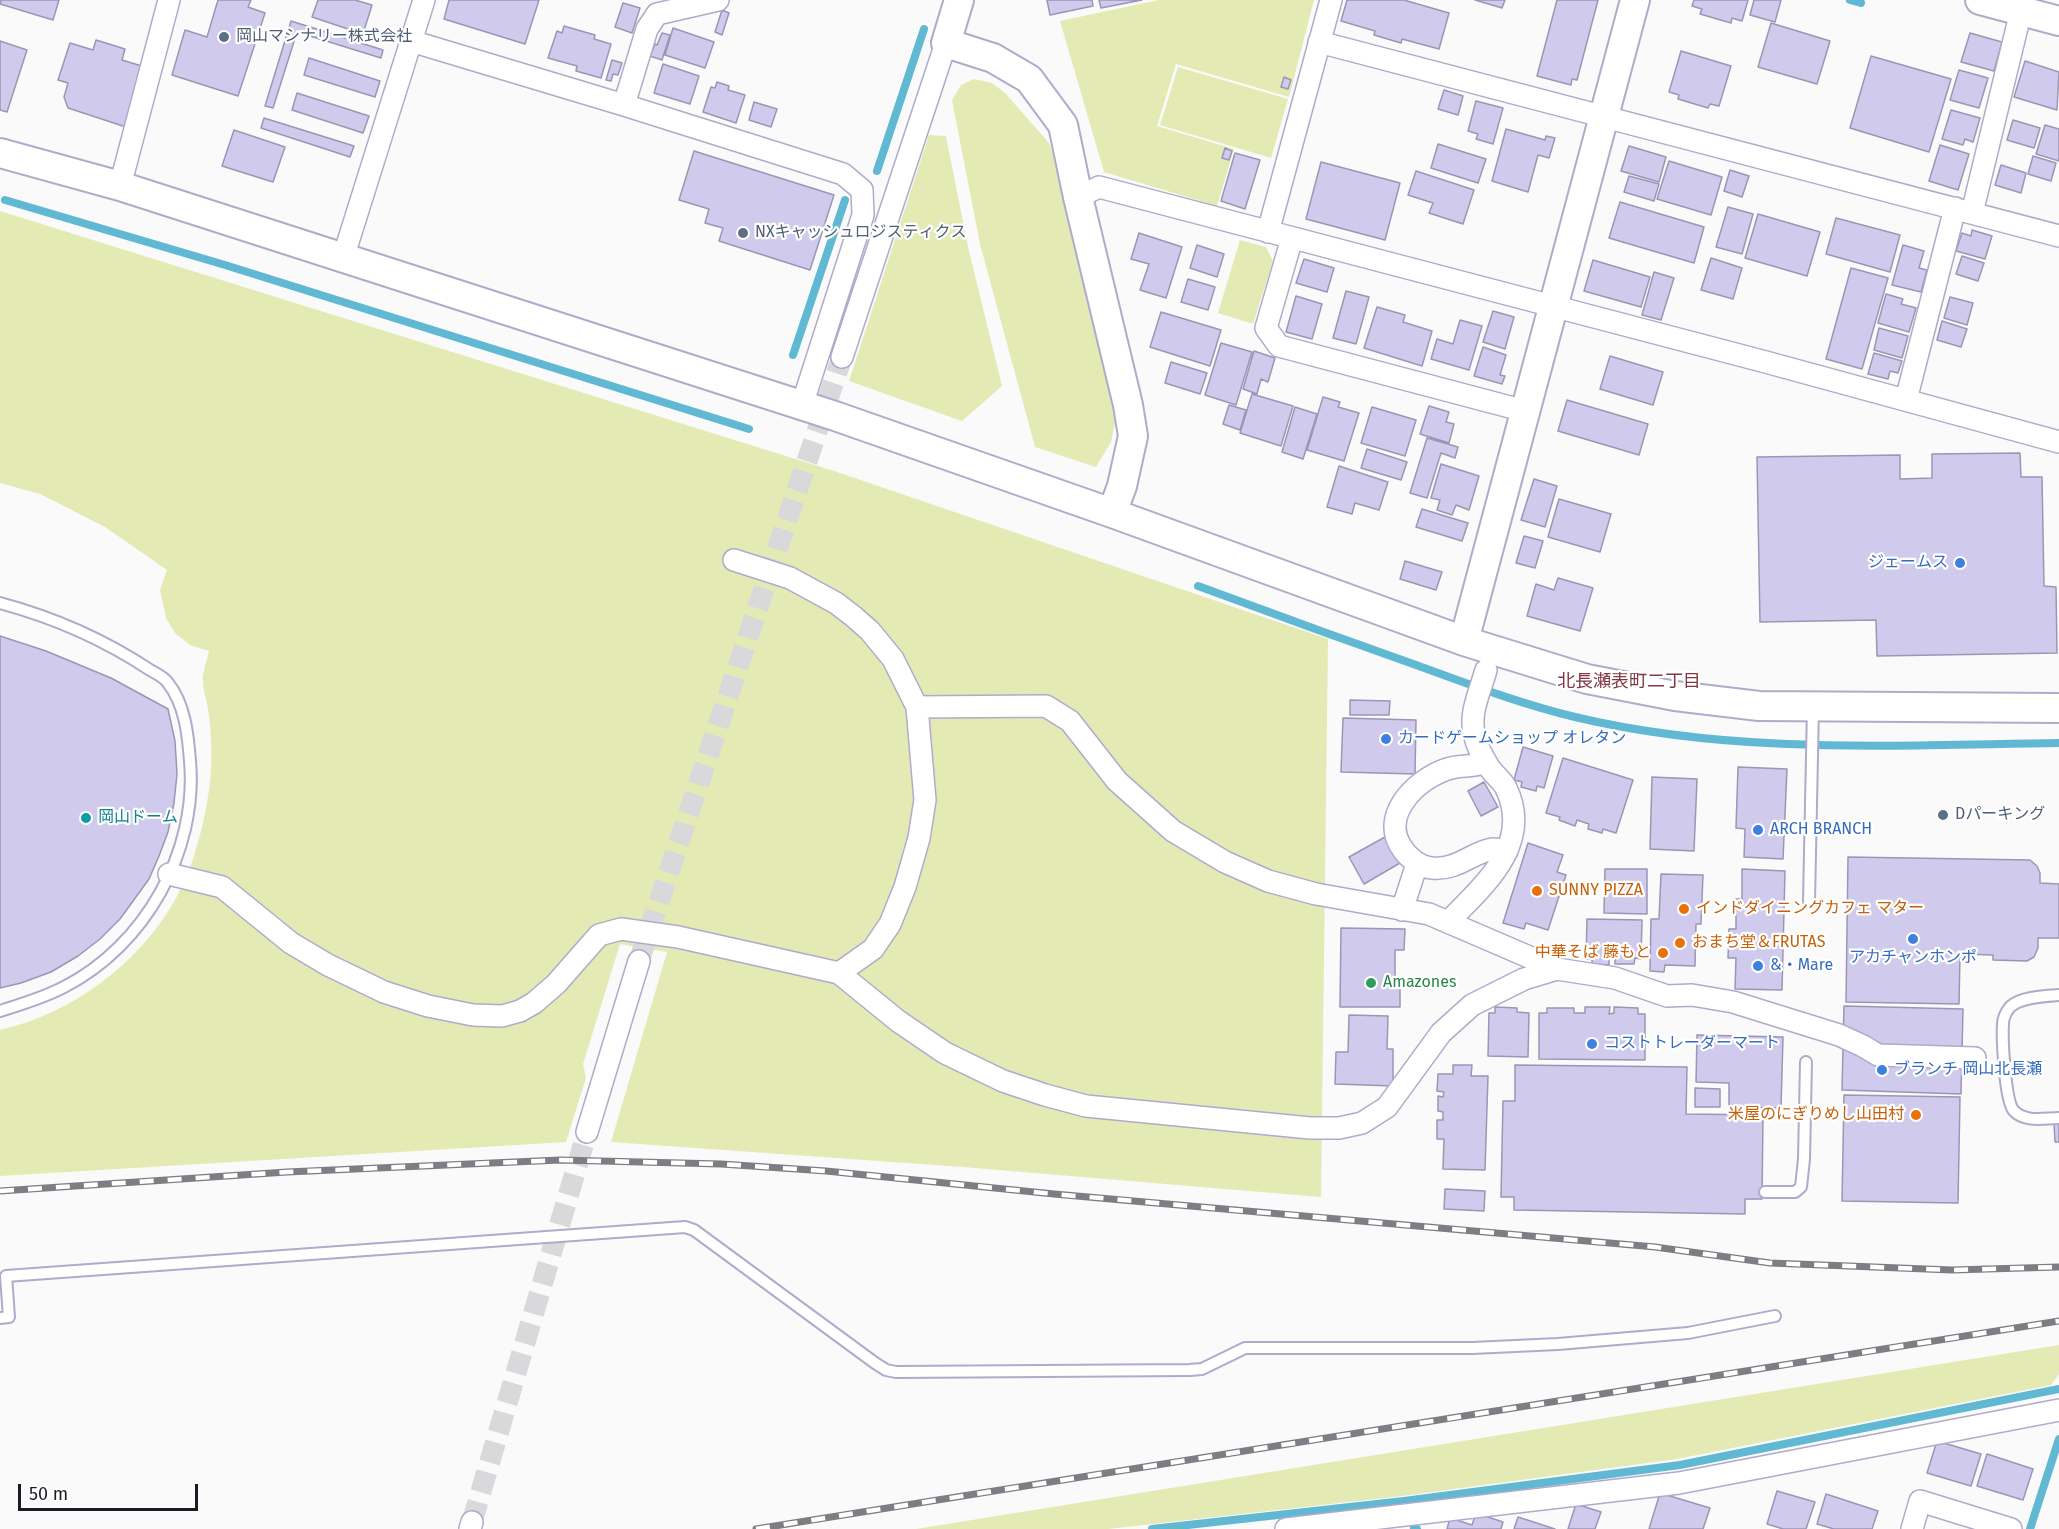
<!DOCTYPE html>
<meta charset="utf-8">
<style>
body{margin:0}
#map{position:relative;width:2059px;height:1529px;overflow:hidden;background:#fafafa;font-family:"Fira Sans",sans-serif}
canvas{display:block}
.scale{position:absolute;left:18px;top:1484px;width:180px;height:27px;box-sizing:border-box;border:3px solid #1c1925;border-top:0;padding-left:8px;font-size:18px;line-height:21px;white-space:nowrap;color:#1c1925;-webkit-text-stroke:4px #fff;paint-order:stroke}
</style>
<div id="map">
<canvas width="2059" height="1529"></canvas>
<div class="scale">50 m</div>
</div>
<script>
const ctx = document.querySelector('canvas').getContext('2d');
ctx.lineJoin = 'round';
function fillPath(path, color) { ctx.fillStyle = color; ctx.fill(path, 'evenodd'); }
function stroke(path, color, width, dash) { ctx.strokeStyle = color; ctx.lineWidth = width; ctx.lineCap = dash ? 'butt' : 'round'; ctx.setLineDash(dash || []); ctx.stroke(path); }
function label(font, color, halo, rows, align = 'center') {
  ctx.font = font + ' "Fira Sans","Noto Sans JP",sans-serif'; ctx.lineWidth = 4.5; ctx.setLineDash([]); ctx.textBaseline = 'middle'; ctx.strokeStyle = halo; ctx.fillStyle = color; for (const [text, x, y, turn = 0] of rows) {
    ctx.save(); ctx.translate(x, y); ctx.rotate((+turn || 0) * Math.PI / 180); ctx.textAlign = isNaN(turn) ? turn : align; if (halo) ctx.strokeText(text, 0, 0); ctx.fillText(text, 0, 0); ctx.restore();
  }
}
fillPath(new Path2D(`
 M1159,0H1314L1289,97L1176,64L1157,126L1234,149L1217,206L1104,172L1060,21Z
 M1178,67L1288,99L1271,158L1160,125Z
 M974,79L992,83L1005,93L1049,143L1070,199L1117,412L1111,442L1096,467L1035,447L980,244L952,100L961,85Z
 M929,135L946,136L968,247L1002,386L962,421L849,381Z
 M0,211L834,471L1328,639L1321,1197L963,1167L611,1142L667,952L620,944L583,1064L586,1078L566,1142L0,1176V1030C71,1014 139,964 175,900C195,866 209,808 211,768C212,750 211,728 208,709C207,700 203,691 203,682C202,672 207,661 209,651L190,645L175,633L166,618L160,590L167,570L105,527L40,494L0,483Z
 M1240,240L1266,247L1273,261L1253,324L1218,313Z
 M2059,1345V1374L2051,1385L1677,1459L1402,1496L1108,1529H916Z`), '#e3eab4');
stroke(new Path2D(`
 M1850,0L1861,3
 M877,171L924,29
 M5,200L225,265L749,429
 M793,355L845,200
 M1198,586C1271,613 1343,639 1416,665C1468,684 1521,704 1575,717C1734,755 1898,745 2059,743
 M1414,1528L1417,1529
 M1152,1529L1404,1501L1680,1465L2059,1389
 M2030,1529L2059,1439`), '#60b8d3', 8);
const building = new Path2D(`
 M1,0H59L53,20L0,4Z
 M218,0H251L248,7L265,13L238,96L172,75L185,30L207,37Z
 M318,0H355L372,5L363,34L312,17Z
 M449,0H539L525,44L444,19Z
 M1047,0H1092L1093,6L1050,15Z
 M1099,0H1142L1101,8Z
 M1347,0H1404L1449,13L1439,49L1402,39L1401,43L1374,35L1375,31L1341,21Z
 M1475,0H1505L1502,8Z
 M1557,0H1598L1577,80L1572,79L1571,85L1537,76Z
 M1694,0H1748L1742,21L1732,18L1731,23L1700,14L1702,9L1692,6Z
 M1754,0H1781L1775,22L1750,15Z
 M623,3L640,8L632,33L615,27Z
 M722,10L729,13L722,35L715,32Z
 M291,21L383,50L381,58L297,32L273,108L265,106Z
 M1771,23L1830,41L1817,84L1758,67Z
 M564,26L595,35L594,39L611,44L601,78L576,71L577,66L548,58L557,31L562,33Z
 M673,28L714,42L705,68L665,55Z
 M662,33L670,35L662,60L650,56L655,44L657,45Z
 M1970,33L2002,42L1994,71L1961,62Z
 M96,40L125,49L122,60L145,67L126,127L68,108L64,97L68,83L58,80L70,43L93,50Z
 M0,41L27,50L7,112L0,110Z
 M1681,51L1731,66L1719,106L1710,104L1708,108L1678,99L1679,95L1669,92Z
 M1871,56L1951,79L1929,152L1850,128Z
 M309,58L380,81L375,97L304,75Z
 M612,60L622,63L618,75L613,74L611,81L606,80Z
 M2025,61L2059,72L2057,110L2014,97Z
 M663,64L699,76L690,104L654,93Z
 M1959,70L1988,78L1979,108L1950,100Z
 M1284,77L1291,80L1288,89L1281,87Z
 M717,82L729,86L728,90L745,95L736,123L703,112L711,87L715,88Z
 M1444,90L1463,96L1458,115L1438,109Z
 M297,93L369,116L363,133L292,110Z
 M1476,101L1503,108L1493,144L1476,139L1478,134L1468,131Z
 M754,102L777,109L771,127L749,120Z
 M1951,110L1980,118L1973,142L1965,139L1963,145L1942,139Z
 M264,118L354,146L350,157L261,128Z
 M2013,120L2040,128L2034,148L2007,140Z
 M2045,125L2059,129V161L2036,154Z
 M1506,129L1545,140L1546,136L1555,138L1549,158L1538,155L1528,192L1492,181Z
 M234,130L285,147L273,182L222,166Z
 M1438,144L1486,159L1478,183L1431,168Z
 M1940,145L1969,154L1958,190L1929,181Z
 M1629,146L1666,157L1659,182L1621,171Z
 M1225,148L1232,151L1229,160L1222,158Z
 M694,151L834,195L810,270L719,241L723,228L705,223L709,209L679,200Z
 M1235,153L1260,160L1245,209L1221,201Z
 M2033,156L2056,163L2051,181L2028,174Z
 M1669,161L1722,177L1711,215L1657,199Z
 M1321,162L1400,183L1385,240L1306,219Z
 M2001,165L2026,173L2021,193L1995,185Z
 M1730,170L1749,176L1742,197L1724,191Z
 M1416,171L1474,190L1463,224L1429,213L1433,203L1408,195Z
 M1629,176L1659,184L1654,201L1624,192Z
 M1620,202L1704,227L1694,263L1609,238Z
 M1728,207L1753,214L1742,254L1716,247Z
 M1758,214L1820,232L1807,276L1745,258Z
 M1836,218L1900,235L1890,272L1826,254Z
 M1972,230L1992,236L1985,259L1956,251L1962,233L1971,236Z
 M1139,233L1182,247L1166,298L1140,290L1149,264L1131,259Z
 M1197,245L1224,254L1217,277L1190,268Z
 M1903,245L1924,251L1919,268L1927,270L1921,292L1892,285Z
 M1962,256L1984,263L1978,281L1956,274Z
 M1711,258L1742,268L1733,299L1701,290Z
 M1304,259L1334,268L1327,292L1296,283Z
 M1593,260L1650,277L1641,307L1584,291Z
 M1851,268L1888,278L1862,369L1826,359Z
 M1654,272L1674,278L1661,320L1642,315Z
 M1188,279L1215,287L1208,310L1181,302Z
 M1346,291L1369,297L1356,344L1333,338Z
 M1886,294L1903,299L1901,304L1916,308L1909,332L1878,323Z
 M1296,296L1322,304L1312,339L1286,332Z
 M1950,297L1973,303L1967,325L1944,318Z
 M1377,307L1405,315L1403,322L1432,331L1422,366L1364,348Z
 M1493,311L1514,317L1505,349L1483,342Z
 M1161,312L1221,330L1210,366L1150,347Z
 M1460,320L1482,326L1469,370L1431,359L1437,339L1453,344Z
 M1942,321L1967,329L1961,347L1937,340Z
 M1879,328L1908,336L1902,358L1874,350Z
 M1221,343L1252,352L1236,405L1205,395Z
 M1483,347L1506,355L1500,375L1505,376L1502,384L1474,376Z
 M1254,351L1275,358L1268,382L1261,379L1257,394L1243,389Z
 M1874,353L1902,361L1898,373L1890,371L1888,379L1868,374Z
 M1610,356L1663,372L1653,405L1600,389Z
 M1171,362L1207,373L1200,394L1165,383Z
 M1252,394L1293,406L1281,446L1240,433Z
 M1323,397L1340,402L1338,407L1359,413L1344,461L1307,450Z
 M1567,400L1648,424L1639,455L1558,431Z
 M1229,405L1246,410L1240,430L1223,424Z
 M1429,406L1449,412L1446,422L1454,424L1449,443L1420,434Z
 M1295,407L1317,414L1303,459L1282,452Z
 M1372,407L1416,420L1405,456L1361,443Z
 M1427,438L1458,447L1455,458L1441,453L1427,498L1410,493Z
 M1367,449L1407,462L1401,480L1361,468Z
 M2020,453L2021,477H2042L2044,586L2056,587L2057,653L1877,656L1876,620L1760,622L1757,457L1900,455V479L1932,478V454Z
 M1441,464L1479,476L1469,510L1456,505L1452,515L1437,510L1440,500L1431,498Z
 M1339,466L1388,482L1379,510L1355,503L1352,514L1327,507Z
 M1534,479L1557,486L1545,527L1521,520Z
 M1559,499L1611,514L1600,552L1548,537Z
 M1422,509L1468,523L1462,541L1416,527Z
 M1524,536L1543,541L1535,568L1516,563Z
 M1405,561L1442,572L1436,590L1400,579Z
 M1558,578L1593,588L1580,631L1527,616L1536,584L1554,590Z
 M0,636L46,651L111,678L168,709L175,741L177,774L174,803L168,832L159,856L149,879L120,919L100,939L78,956L51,972L21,983L0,988Z
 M1350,700L1390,701L1389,715H1350Z
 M1343,718L1416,720L1415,774L1341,772Z
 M1523,747L1553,756L1544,788L1537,786L1536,791L1521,787L1522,782L1514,780Z
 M1563,758L1633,780L1616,833L1603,829L1602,833L1588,829L1589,824L1577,820L1575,826L1559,820L1560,817L1546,813Z
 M1738,767L1787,769L1783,859L1744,857L1745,829L1736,828Z
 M1652,777L1697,779L1694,851L1650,849Z
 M1484,782L1498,807L1481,816L1468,791Z
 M1385,837L1400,863L1364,884L1349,857Z
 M1528,843L1563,855L1557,872L1566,875L1548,930L1526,923L1524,929L1503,923Z
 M1848,857L2030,860L2037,866L2040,873V883L2059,884V938H2038V948L2034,957L2027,961L1993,960V955L1960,954L1959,1004L1846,1002Z
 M1605,869H1647V914L1604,913Z
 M1742,869L1785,871L1782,990L1735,989L1736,958H1728L1729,929H1736V899H1742Z
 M1661,874L1703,875L1701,924H1696L1695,966L1665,965L1664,972L1650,971L1651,919H1659Z
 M1587,919L1642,920L1641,959L1635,958L1634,964H1615V959H1609V965L1592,964V959H1586Z
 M1341,928L1405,929L1404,950H1395V983H1400V1007H1340Z
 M1844,1006L1963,1009L1961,1094L1842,1090Z
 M1495,1007L1517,1008V1012L1529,1013L1528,1057L1488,1056L1489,1013H1495Z
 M1585,1007H1610L1609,1014L1614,1013V1007L1638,1008V1014H1645V1060L1539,1059V1013H1547V1008H1574V1013H1585Z
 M1349,1015L1388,1016L1387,1049H1393V1086L1335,1084L1336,1052H1348Z
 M1697,1035L1783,1037L1781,1108L1729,1107V1083L1696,1082Z
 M1453,1065H1472L1471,1076H1488L1485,1170L1443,1169L1444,1139H1437V1120H1443V1112L1438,1111V1096L1443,1097L1444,1092L1437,1091L1438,1074H1453Z
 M1515,1065L1687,1067L1686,1114L1763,1115L1762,1199H1745V1214L1514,1210V1197H1501L1503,1101H1515Z
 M1695,1088L1720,1089V1107H1695Z
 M1844,1095L1960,1097L1958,1203L1842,1201Z
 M2054,1123H2059V1142H2055Z
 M1445,1189L1485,1191L1484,1211L1444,1209Z
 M1937,1441L1981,1454L1971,1486L1927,1473Z
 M1987,1454L2033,1469L2023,1500L1977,1486Z
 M1777,1491L1815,1502L1806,1529H1783L1767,1524Z
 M1660,1493L1710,1508L1703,1529H1649Z
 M1826,1494L1878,1511L1872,1529H1834L1817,1524Z
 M1576,1504L1601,1512L1595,1529H1568Z
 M1476,1513L1503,1522L1501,1529H1447L1450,1518L1472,1525Z
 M1518,1517L1555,1529H1514Z`);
fillPath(building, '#d0caec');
stroke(building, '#9b95b6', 1.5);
stroke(new Path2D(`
 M639,961L842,357
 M472,1522L587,1132`), '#d9d8da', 21, [21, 10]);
const lane = new Path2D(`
 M0,603C52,617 105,640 150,670C155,673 164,677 168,683C185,704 188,735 190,761C198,851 145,946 64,987C43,998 22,1004 0,1011
 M1809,901L1813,707
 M2059,995C2045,996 2020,997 2010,1007C2006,1012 2003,1018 2003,1024C2002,1039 2005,1102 2014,1111C2026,1123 2045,1118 2059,1118
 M1765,1192H1795L1801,1187L1804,1159L1806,1062
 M0,1318L9,1317L6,1276L685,1227L694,1230L875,1363L886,1370L896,1372L1189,1370L1202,1369L1245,1348H1472L1558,1344L1688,1333L1775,1316`);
const street = new Path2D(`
 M411,41L624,105L843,174L862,190L863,215L802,405
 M1319,42L2059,236
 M624,105L647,29L657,14L718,0
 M120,186L169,0
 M1078,197L1099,187L1762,361L2059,442
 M1972,213L2021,11
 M1268,232L1331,0
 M1292,238L1266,328L1279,346L1525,411
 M343,258L424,0
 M842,357L946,43
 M1906,400L1955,208
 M734,560L790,578L836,603L853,616L870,631L893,659L917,707L925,800L919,838L905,887L890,924L873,949L839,973
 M917,707L1046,706L1070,721L1117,781L1173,831L1225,862L1268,881L1316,894L1429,914L1557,969L1615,978L1667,996L1692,995L1733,1002L1839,1035L1863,1046L1878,1055L1975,1058
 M1486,762C1475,767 1463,765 1451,768C1420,776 1381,812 1400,845C1407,857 1419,867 1432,868C1457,871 1474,851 1493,849C1497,849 1502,850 1507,851
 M169,874L222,887L291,943L328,965L384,992L428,1006L473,1015L502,1016L520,1011L534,1003L556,984L599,935L621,929L678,937L839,973L898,1021L945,1053L1003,1081L1045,1095L1086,1106L1310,1128H1339L1362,1123L1387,1107L1441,1033L1472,1005L1524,979L1557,969
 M1402,910L1417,864
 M1449,921C1484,885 1533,844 1506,788C1502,780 1493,774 1489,767C1484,759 1477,747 1475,737C1468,715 1480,692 1486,670
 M587,1132L639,961
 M470,1529L472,1522
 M1286,1529L1679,1483L2059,1410
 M1912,1529L1920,1501L2011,1529`);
const secondary = new Path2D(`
 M959,0L946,43L993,58L1029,79L1063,125L1078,197L1128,405L1133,436L1122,486L1112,513
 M1980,0L2059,21
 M0,153L120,186L835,416L1112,513L1464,641L1587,679L1675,696L1759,706L2059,708
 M1464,641L1635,0`);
stroke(lane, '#b0aacb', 14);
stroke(street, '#b0aacb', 24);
stroke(secondary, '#b0aacb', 32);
stroke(lane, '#fff', 10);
stroke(street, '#fff', 21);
stroke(secondary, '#fff', 28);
const rail = new Path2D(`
 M0,1191L287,1172L560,1160L721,1164L826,1171L1054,1194L1655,1247L1770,1263L1952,1270L2059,1267
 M756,1529L2059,1321`);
stroke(rail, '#7e7d83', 7);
stroke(rail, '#fff', 4.5, [14]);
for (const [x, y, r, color] of [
 [224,37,6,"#5c6f8a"],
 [743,233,6,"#5c6f8a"],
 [1960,563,6,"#3f7fe0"],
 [1386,739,6,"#3f7fe0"],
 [1943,815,6,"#5c6f8a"],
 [86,818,6,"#0f9aa8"],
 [1758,830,6,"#3f7fe0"],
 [1537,891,6,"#e8710a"],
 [1684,909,6,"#e8710a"],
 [1913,939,6,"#3f7fe0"],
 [1680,943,6,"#e8710a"],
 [1663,953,6,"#e8710a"],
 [1758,966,6,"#3f7fe0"],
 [1371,983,6,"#2e9e5b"],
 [1592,1044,6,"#3f7fe0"],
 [1882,1070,6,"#3f7fe0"],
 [1916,1115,6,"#e8710a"]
]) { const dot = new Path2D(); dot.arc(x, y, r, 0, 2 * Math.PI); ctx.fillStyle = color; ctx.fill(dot); stroke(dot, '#fff', 2); }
label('16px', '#4e5e75', '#fff', [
 ["岡山マシナリー株式会社",236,37],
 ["NXキャッシュロジスティクス",755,233],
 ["Dパーキング",1955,815]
], 'left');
label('16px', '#366cbe', '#fff', [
 ["ジェームス",1948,563,"right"],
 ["カードゲームショップ オレタン",1398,739],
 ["ARCH BRANCH",1770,830],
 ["アカチャンホンポ",1913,958,"center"],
 ["&・Mare",1770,966],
 ["コストトレーダーマート",1604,1044],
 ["ブランチ 岡山北長瀬",1894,1070]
], 'left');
label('16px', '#0d838f', '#fff', [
 ["岡山ドーム",98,818]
], 'left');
label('16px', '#c56008', '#fff', [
 ["SUNNY PIZZA",1549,891],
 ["インドダイニングカフェ マター",1696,909],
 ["おまち堂＆FRUTAS",1692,943],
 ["中華そば 藤もと",1651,953,"right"],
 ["米屋のにぎりめし山田村",1904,1115,"right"]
], 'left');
label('16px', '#27864d', '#fff', [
 ["Amazones",1383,983]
], 'left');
label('18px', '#813843', '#fff', [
 ["北長瀬表町二丁目",1629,682]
]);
</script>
